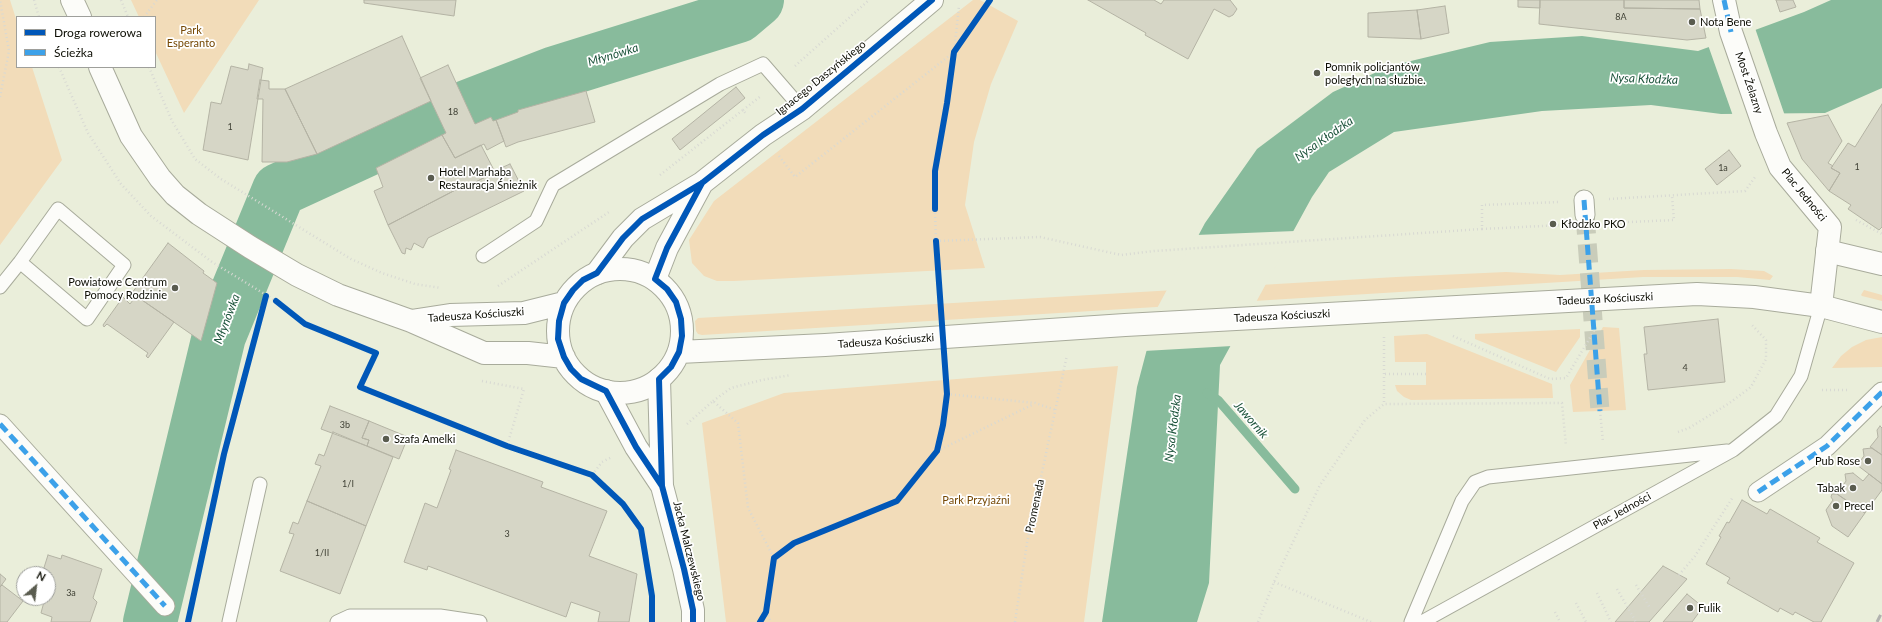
<!DOCTYPE html>
<meta charset="utf-8">
<style>
body{margin:0}
#map{position:relative;width:1882px;height:622px;overflow:hidden;background:#eaeeda;font-family:Lato,sans-serif}
canvas{display:block}
.legend{position:absolute;left:16px;top:16px;width:140px;height:52px;box-sizing:border-box;background:#fff;border:1px solid #9e9f9b;margin:0;padding:5px 7px;list-style:none;font-size:12px;color:#0d0e04}
.legend li{display:flex;align-items:center;gap:8px;height:20px}
.legend b{width:20px;border:1px solid #9e9f9b}
.north{position:absolute;left:16px;top:566px;width:40px;height:40px;box-sizing:border-box;background:#fff;border:1px solid #9e9f9b;border-radius:50%;rotate:28deg;font-size:11px;font-weight:700;line-height:16px;text-align:center;color:#0d0e04}
.north::after{content:'';display:block;margin:auto;width:14px;height:18px;background:#5a5c4f;clip-path:polygon(50% 0,100% 100%,50% 72%,0 100%)}
</style>
<div id="map">
<canvas width="1882" height="622"></canvas>
<ul class="legend">
<li><b style="height:5px;background:#0057b8"></b>Droga rowerowa</li>
<li><b style="height:5px;background:#3ca1e9"></b>Ścieżka</li>
</ul>
<div class="north">N</div>
</div>
<script>
const c = document.querySelector('canvas').getContext('2d');
c.lineJoin = 'round';
function fill(path, color) {
  c.fillStyle = color;
  c.fill(path, 'evenodd');
}
function shape(rows) {
  const path = new Path2D();
  for (const r of rows) {
    if (r.length === 3) {
      path.moveTo(r[0] + r[2], r[1]);
      path.arc(r[0], r[1], r[2], 0, 2 * Math.PI);
      continue;
    }
    path.moveTo(r[0], r[1]);
    for (let i = 2; i < r.length; i += 2) path.lineTo(r[i], r[i + 1]);
  }
  return path;
}
function stroke(path, color, width, dash) {
  c.strokeStyle = color;
  c.lineWidth = width;
  c.lineCap = dash ? 'butt' : 'round';
  c.setLineDash(dash || []);
  c.stroke(path);
}
function drawText(font, color, halo, rows, align = 'center') {
  c.font = font + ' Lato,sans-serif';
  c.lineWidth = 3.5;
  c.setLineDash([]);
  c.textBaseline = 'middle';
  c.strokeStyle = halo;
  c.fillStyle = color;
  for (const [text, x, y, turn = 0] of rows) {
    c.save();
    c.translate(x, y);
    c.rotate((+turn || 0) * Math.PI / 180);
    c.textAlign = isNaN(turn) ? turn : align;
    if (halo) c.strokeText(text, 0, 0);
    c.fillText(text, 0, 0);
    c.restore();
  }
}
fill(shape([
 [0,0,10,0,17,22,17,67,32,67,62,160,0,245],
 [131,0,259,0,184,113,155,51,155,17,139,17],
 [973,0,980,0,1018,21,991,84,974,142,965,205,985,268,734,281,717,281,704,276,692,263,689,240,714,201],
 [1731,269,1764,271,1773,276,1770,280,1737,277,1643,277,702,335,698,334,696,331,695,321,698,318,1396,277,1506,272,1560,275,1644,270],
 [1864,290,1882,295,1882,301,1862,296,1861,295],
 [1603,327,1619,328,1626,410,1573,412,1570,385],
 [1580,329,1580,337,1556,372,1475,339,1475,334],
 [1427,334,1552,384,1553,398,1411,400,1404,397,1397,391,1395,385,1426,385,1426,362,1395,362,1394,336],
 [1882,337,1882,367,1832,368,1841,356,1852,347,1866,340],
 [1118,366,1084,622,726,622,702,423,784,393]
]), '#f2dcb9');
fill(shape([
 [1831,0,1882,0,1882,88,1825,113,1721,114,1651,105,1542,111,1394,132,1329,172,1312,197,1220,365,1209,583,1197,622,1102,622,1137,387,1156,315,1205,223,1257,149,1333,92,1390,66,1490,42,1582,36,1698,51,1804,12]
]), '#88bb9c');
fill(shape([
 [1755,28,1785,116,1733,116,1708,45],
 [1295,231,1232,346,1144,351,1154,314,1196,235]
]), '#eaeeda');
stroke(shape([
 [1207,393,1218,400,1295,489]
]), '#88bb9c', 9);
stroke(shape([
 [467,107,555,73,738,16,757,0],
 [150,622,219,336,279,190,405,132,439,119]
]), '#88bb9c', 54);
const building = shape([
 [364,0,456,0,454,16,364,3,364,0],
 [1088,0,1154,0,1161,4,1164,0,1230,0,1237,9,1233,15,1229,17,1214,9,1188,59,1145,35,1146,33,1088,0],
 [1518,0,1540,0,1540,8,1518,7,1518,0],
 [1540,0,1624,0,1624,8,1700,9,1706,38,1687,40,1539,24,1540,0],
 [1624,0,1699,0,1700,9,1624,8,1624,0],
 [1776,0,1793,0,1796,7,1780,12,1776,0],
 [1445,6,1449,33,1421,39,1417,10,1445,6],
 [1417,10,1421,39,1368,37,1368,13,1417,10],
 [402,36,431,101,317,154,285,89,402,36],
 [249,64,263,68,248,160,203,150,211,102,221,104,231,66,248,70,249,64],
 [448,65,475,124,491,117,493,121,496,120,504,141,487,150,484,144,455,158,442,135,446,133,420,78,448,65],
 [260,80,269,81,269,89,285,89,317,154,287,162,262,162,263,99,257,99,260,80],
 [736,87,745,98,680,150,672,139,736,87],
 [586,91,595,122,518,142,506,147,496,120,518,112,518,110,586,91],
 [1882,104,1882,227,1879,230,1848,209,1851,205,1829,191,1840,173,1831,168,1848,143,1855,147,1882,104],
 [1828,115,1842,141,1828,163,1833,166,1831,168,1840,173,1829,191,1802,159,1787,123,1828,115],
 [442,135,455,158,481,145,495,172,466,187,465,185,388,225,374,191,383,187,376,168,442,135],
 [1729,150,1741,166,1717,185,1705,169,1729,150],
 [510,164,524,191,428,238,423,248,414,243,411,250,406,248,405,254,402,253,388,225,465,185,466,187,495,172,494,171,510,164],
 [168,243,204,271,203,273,217,283,201,341,132,293,168,243],
 [136,296,174,322,148,358,146,356,148,353,107,324,104,327,103,325,123,297,130,304,136,296],
 [1718,319,1725,382,1648,390,1644,354,1647,354,1644,327,1718,319],
 [330,406,369,421,362,438,369,440,367,446,321,429,330,406],
 [369,421,408,437,399,459,367,446,369,440,362,438,369,421],
 [1880,426,1882,428,1882,455,1870,447,1878,437,1877,430,1880,426],
 [333,432,393,457,366,526,307,501,321,466,315,464,319,454,324,456,333,432],
 [1872,448,1882,455,1882,484,1857,465,1864,456,1863,449,1872,448],
 [456,450,543,482,541,487,607,511,589,556,637,574,629,622,598,622,600,612,571,602,566,617,428,566,427,570,404,562,425,503,437,508,451,470,449,469,456,450],
 [1853,473,1863,481,1869,474,1882,484,1882,490,1865,513,1837,494,1846,481,1845,474,1853,473],
 [1832,494,1837,494,1865,513,1848,537,1832,526,1826,510,1833,500,1831,497,1832,494],
 [1742,500,1767,514,1770,509,1796,524,1820,538,1817,542,1854,563,1821,622,1814,622,1795,612,1793,615,1780,608,1778,612,1727,583,1730,578,1706,564,1721,537,1719,536,1727,522,1729,523,1742,500],
 [307,501,366,526,340,594,280,571,294,534,289,533,293,522,298,524,307,501],
 [48,555,61,559,62,555,102,569,93,598,97,602,90,622,51,622,52,617,41,613,45,598,48,598,48,574,42,574,48,555],
 [1663,566,1687,579,1649,622,1615,622,1663,566],
 [0,574,6,579,0,587,0,574],
 [2,585,23,601,7,622,0,622,0,587,2,585],
 [1687,594,1703,607,1692,622,1663,622,1687,594]
]);
fill(building, '#d6d6c6');
stroke(building, '#b4b3a4', 1);
stroke(shape([
 [1585,215,1600,411]
]), '#c9ccba', 19, [19, 10]);
const service = shape([
 [483,256,536,221,553,185,720,84,763,64,802,109],
 [0,287,20,262,58,209,124,265,87,319,20,262],
 [229,622,260,484],
 [337,622,350,616,440,616,480,622],
 [1411,622,1462,501,1475,482,1488,477,1727,451],
 [1422,622,1733,450,1776,416,1801,376,1821,306]
]);
const pedestrian = shape([
 [1584,200,1585,215],
 [0,424,165,606],
 [1758,492,1827,446,1882,392]
]);
const minor = shape([
 [1724,0,1731,32,1766,133,1780,167,1830,227,1821,306],
 [597,273,623,238,642,219,702,183,763,135,802,109,932,0],
 [655,279,667,248,702,183],
 [659,379,662,486,684,569,693,610,693,622],
 [606,391,636,447,662,486]
]);
const tertiary = shape([
 [72,0,80,17],
 [100,67,131,136,160,178,175,195,199,214,250,247,297,275,338,295,411,321,484,353,528,353,564,357],
 [1827,251,1882,264],
 [620,331,62],
 [411,321,450,315,524,313,564,303],
 [679,352,825,345,1125,325,1697,294,1754,297,1821,306,1882,322]
]);
stroke(service, '#a8ab9b', 15);
stroke(pedestrian, '#a8ab9b', 21);
stroke(minor, '#a8ab9b', 24);
stroke(tertiary, '#a8ab9b', 24);
stroke(shape([
 [34,0,39,17],
 [121,0,128,17],
 [144,17,157,0],
 [795,66,869,0],
 [59,67,88,133,121,184,151,216,212,262,276,301,305,324,376,353,360,387,507,446,592,475,602,462,612,457],
 [149,67,172,121,195,159,221,179,351,259,382,273,415,284,441,288],
 [0,97,9,51,0,0],
 [743,110,761,96],
 [779,156,795,177,954,52,959,6],
 [660,175,743,110,746,114],
 [1609,199,1745,191,1755,177],
 [935,209,936,241,1040,237,1121,255,1154,251,1482,229,1482,205,1560,202],
 [1856,220,1882,234],
 [1608,223,1674,220,1672,196],
 [1482,229,1562,225],
 [498,286,609,212],
 [1453,336,1550,379,1566,378,1597,326],
 [1384,337,1384,404],
 [1385,374,1426,374],
 [482,381,524,389,507,446],
 [1822,390,1848,390],
 [947,394,1035,403,1056,410],
 [713,401,731,388,762,380,791,375],
 [1600,411,1603,442],
 [687,424,713,401,738,423,748,508,774,558],
 [1678,432,1689,428,1728,404,1751,387,1766,359,1766,340,1752,325],
 [937,451,1034,404],
 [1679,575,1695,556,1733,497],
 [1274,582,1371,622],
 [1636,585,1650,608],
 [1617,589,1636,622],
 [1597,593,1611,622],
 [1576,603,1586,622],
 [766,612,771,622],
 [1555,612,1560,622],
 [1015,622,1027,543,1067,355],
 [1258,622,1274,582,1320,485,1365,420,1384,404,1562,403,1566,446]
]), '#d8d9d3', 2.5, [1, 3]);
stroke(service, '#fcfcf9', 13);
stroke(pedestrian, '#fcfcf9', 19);
stroke(minor, '#fcfcf9', 22);
stroke(tertiary, '#fcfcf9', 22);
stroke(shape([
 [1877,622,1882,612]
]), '#b2b2af', 3, [8, 4]);
stroke(shape([
 [1724,0,1731,32],
 [1584,200,1600,411],
 [0,424,165,606],
 [1758,492,1827,446,1882,392]
]), '#3ca1e9', 5, [10, 5]);
stroke(shape([
 [935,209,935,171,947,103,954,52,990,0],
 [276,301,305,324,376,353,360,387,507,446,592,475,623,504,641,529,652,596,652,622],
 [662,486,636,447,606,391,581,379,571,369,564,357,558,339,559,321,564,303,573,290,583,280,597,273,623,238,642,219,702,183,763,135,802,109,932,0],
 [188,622,224,454,266,296],
 [693,622,693,610,684,569,662,486,659,379,671,367,679,352,682,336,681,319,676,302,667,289,655,279,667,248,702,183],
 [760,622,766,612,774,558,794,543,897,501,937,451,943,425,947,394,936,241]
]), '#0057b8', 6);
for (const [x, y, r, color] of [
 [1692,22,4,"#5a5c4f"],
 [1317,73,4,"#5a5c4f"],
 [431,178,4,"#5a5c4f"],
 [1553,224,4,"#5a5c4f"],
 [175,288,4,"#5a5c4f"],
 [386,439,4,"#5a5c4f"],
 [1868,461,4,"#5a5c4f"],
 [1853,488,4,"#5a5c4f"],
 [1836,506,4,"#5a5c4f"],
 [1690,608,4,"#5a5c4f"]
]) {
  const dot = new Path2D();
  dot.arc(x, y, r, 0, 2 * Math.PI);
  c.fillStyle = color;
  c.fill(dot);
  stroke(dot, '#fff', 1.5);
}
drawText('9px', '#3f4034', null, [
 ["8A",1621,17],
 ["18",453,112],
 ["1",230,127],
 ["1",1857,167],
 ["1a",1723,168],
 ["4",1685,368],
 ["3b",345,425],
 ["1/I",348,484],
 ["3",507,534],
 ["1/II",322,553],
 ["3a",71,593]
]);
drawText('11px', '#0d0e04', '#fff', [
 ["Nota Bene",1700,22],
 ["Pomnik policjantów",1325,67],
 ["poległych na służbie.",1325,80],
 ["Hotel Marhaba",439,172],
 ["Restauracja Śnieżnik",439,185],
 ["Kłodzko PKO",1561,224],
 ["Powiatowe Centrum",167,282,"right"],
 ["Pomocy Rodzinie",167,295,"right"],
 ["Szafa Amelki",394,439],
 ["Pub Rose",1860,461,"right"],
 ["Tabak",1845,488,"right"],
 ["Precel",1844,506],
 ["Fulik",1698,608]
], 'left');
drawText('11px', '#754804', '#fff', [
 ["Park",191,30],
 ["Esperanto",191,43],
 ["Park Przyjaźni",976,500]
]);
drawText('11px', '#0d0e04', '#fff', [
 ["Ignacego Daszyńskiego",821,78,-39],
 ["Most Żelazny",1749,83,71],
 ["Plac Jedności",1804,195,51],
 ["Tadeusza Kościuszki",1605,299,-3],
 ["Tadeusza Kościuszki",476,315,-4],
 ["Tadeusza Kościuszki",1282,316,-3],
 ["Tadeusza Kościuszki",886,341,-4],
 ["Promenada",1035,506,-78],
 ["Plac Jedności",1622,511,-29],
 ["Jacka Malczewskiego",689,551,76]
]);
drawText('italic 12px', '#1c533b', '#fff', [
 ["Młynówka",613,55,-17],
 ["Nysa Kłodzka",1644,79,2],
 ["Nysa Kłodzka",1324,139,-35],
 ["Młynówka",227,319,-69],
 ["Jawornik",1251,420,49],
 ["Nysa Kłodzka",1173,428,-83]
]);
</script>
